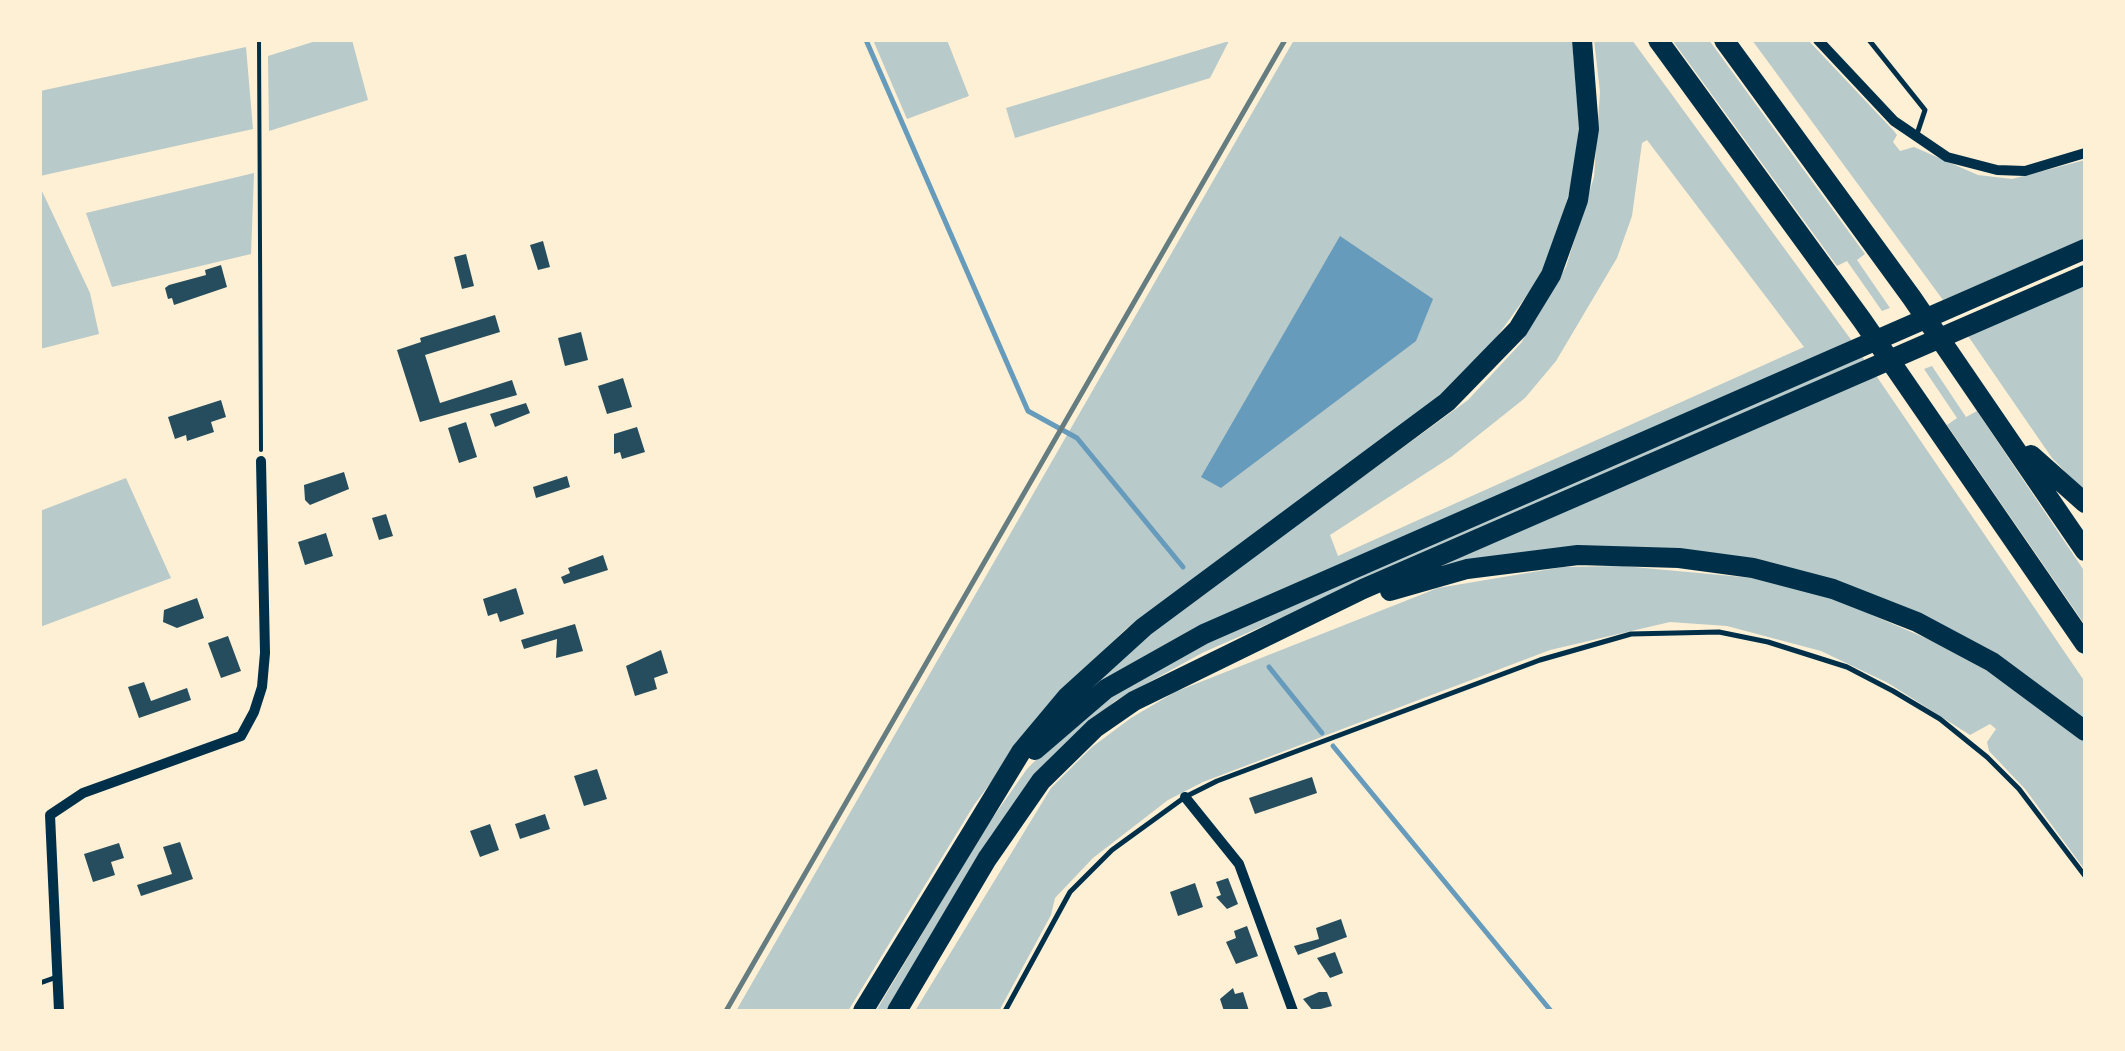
<!DOCTYPE html>
<style>
body{margin:0}
#map{position:relative;width:2125px;height:1051px;overflow:hidden;background:#fdf0d5;font-family:"Crimson Pro",serif}
canvas{display:block}
.frame{position:absolute;inset:0;border:42px solid #fdf0d5;pointer-events:none}
</style>
<div id="map">
<canvas width="2125" height="1051"></canvas>
<div class="frame"></div>
</div>
<script>
const c = document.querySelector('canvas').getContext('2d');
c.lineJoin = 'round';
function fill(path, color) {
  c.fillStyle = color;
  c.fill(path, 'evenodd');
}
function shape(rows) {
  const path = new Path2D();
  for (const r of rows) {
    path.moveTo(r[0], r[1]);
    for (let i = 2; i < r.length; i += 2) path.lineTo(r[i], r[i + 1]);
  }
  return path;
}
function stroke(path, color, width, dash) {
  c.strokeStyle = color;
  c.lineWidth = width;
  c.lineCap = dash ? 'butt' : 'round';
  c.setLineDash(dash || []);
  c.stroke(path);
}
fill(shape([
 [319,40,352,40,368,100,269,131,268,56],
 [873,40,947,40,969,96,907,119],
 [1294,40,1572,40,1579,127,1572,182,1556,240,1538,280,1485,353,1448,390,1126,629,1057,694,974,805,848,1011,736,1011],
 [1594,40,1632,40,1852,341,1188,632,1092,693,1089,683,1167,619,1468,400,1521,343,1566,267,1594,177,1600,92],
 [1647,140,1804,347,1338,556,1330,535,1451,457,1525,398,1556,361,1617,258,1632,216,1642,143],
 [1672,40,1709,40,1865,254,1857,260,1890,308,1882,311,1847,261,1837,266],
 [1752,40,1808,40,1893,130,1897,135,1893,142,1900,151,1914,147,1978,175,2012,179,2085,160,2085,239,1943,300],
 [1229,41,1210,78,1015,138,1006,108],
 [246,47,253,129,40,176,40,91],
 [254,173,251,254,112,287,86,213],
 [41,189,90,293,99,334,40,349],
 [2085,283,2085,492,2052,458,1968,336],
 [1861,354,1865,361,1202,653,1115,701,1034,777,990,837,887,1011,876,1011,984,830,1027,769,1077,718,1190,648],
 [1932,366,1966,417,1977,411,2085,572,2085,625,1947,425,1957,418,1924,369],
 [1875,374,2085,682,2085,721,1992,653,1742,558,1444,567,1443,563],
 [126,478,171,578,40,627,40,511],
 [1623,566,1764,579,1823,594,1951,649,2008,683,2085,743,2085,870,2025,789,1989,751,1987,742,1996,729,1990,724,1970,735,1888,683,1821,651,1727,626,1670,622,1550,650,1203,782,1168,800,1093,858,1055,898,1051,915,999,1011,915,1011,1051,788,1092,747,1131,718,1175,692,1438,588,1563,567]
]), '#b9caca');
fill(shape([
 [1340,236,1433,299,1416,341,1221,488,1201,477]
]), '#669bbc');
stroke(shape([
 [866,40,1028,411,1077,438,1183,567],
 [1269,667,1322,733],
 [1333,746,1551,1011]
]), '#669bbc', 5);
fill(shape([
 [543,241,550,267,538,270,530,245],
 [466,254,474,286,462,289,454,257],
 [221,265,227,287,174,305,172,298,168,299,165,288,169,285,206,275,205,270],
 [495,315,500,332,425,355,440,403,512,380,517,395,420,422,397,350,421,342,420,338],
 [581,332,588,360,565,366,558,338],
 [623,378,632,407,607,414,598,386],
 [221,400,226,417,211,422,214,432,187,441,186,435,175,439,168,417],
 [526,403,530,413,495,427,490,414],
 [466,422,477,457,459,463,448,428],
 [637,427,645,452,622,459,620,452,614,454,614,434],
 [344,472,349,489,310,505,305,500,304,485],
 [567,476,570,487,536,498,533,487],
 [386,514,393,536,379,540,372,518],
 [326,533,333,556,305,565,298,542],
 [603,555,608,570,564,584,561,577,570,573,568,568],
 [516,588,524,614,500,622,497,613,488,616,483,599],
 [197,598,204,618,177,628,163,622,164,610],
 [575,624,583,651,556,658,557,639,524,649,521,640],
 [228,636,241,671,221,678,208,643],
 [661,650,668,673,654,678,657,689,635,696,626,666],
 [144,682,151,701,187,688,191,700,139,718,128,687],
 [597,769,607,799,584,806,574,776],
 [1312,777,1317,793,1255,814,1249,798],
 [545,814,550,829,520,839,515,824],
 [490,824,499,850,480,857,470,831],
 [180,842,193,879,141,896,137,885,172,874,163,847],
 [119,843,124,858,111,862,115,875,93,882,84,854],
 [1228,878,1238,904,1227,909,1216,897,1221,895,1216,882],
 [1195,883,1203,907,1178,916,1170,892],
 [1341,919,1347,937,1298,955,1294,946,1319,939,1316,928],
 [1247,926,1258,956,1236,964,1226,942,1236,938,1234,931],
 [1335,952,1343,973,1330,978,1317,958],
 [1233,988,1235,994,1243,992,1249,1011,1224,1011,1220,999],
 [1319,992,1327,992,1332,1006,1313,1011,1303,999]
]), '#264d5e');
stroke(shape([
 [259,40,261,450]
]), '#003049', 4);
stroke(shape([
 [1869,40,1925,110,1917,134],
 [40,983,54,978],
 [1005,1011,1070,892,1112,850,1185,797,1217,781,1540,660,1631,634,1719,632,1768,642,1847,667,1893,691,1940,719,1987,757,2019,789,2085,876]
]), '#003049', 5);
stroke(shape([
 [1818,40,1894,121,1947,157,1997,170,2025,171,2085,153],
 [1185,797,1239,864,1293,1011],
 [59,1011,50,815,83,793,241,736,254,712,262,687,265,653,261,461]
]), '#003049', 10);
stroke(shape([
 [1658,40,1862,320,2085,644],
 [1724,40,1912,298,2085,551],
 [2031,455,2085,503],
 [1390,591,1467,569,1578,555,1679,558,1753,568,1833,589,1917,622,1992,662,2085,731],
 [1035,750,1106,689,1204,634,2085,249],
 [863,1011,1021,752,1067,697,1144,627,1447,402,1518,329,1551,275,1578,200,1589,129,1582,40],
 [897,1011,987,859,1041,781,1095,728,1134,701,1363,589,2085,275]
]), '#003049', 20);
stroke(shape([
 [726,1011,1285,40]
]), '#657d81', 5);
</script>
